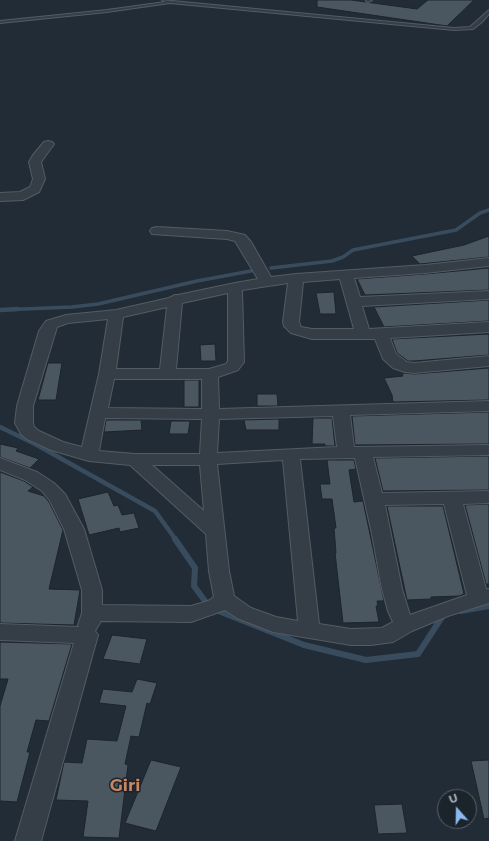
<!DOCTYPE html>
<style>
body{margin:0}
#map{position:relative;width:489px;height:841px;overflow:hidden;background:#222c36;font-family:Montserrat,sans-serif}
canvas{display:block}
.north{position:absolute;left:437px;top:789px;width:40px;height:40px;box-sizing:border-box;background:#1b232b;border:1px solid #575f68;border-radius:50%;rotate:340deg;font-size:11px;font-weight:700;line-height:16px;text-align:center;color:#b0b9c3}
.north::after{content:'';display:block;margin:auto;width:14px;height:18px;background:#8abaee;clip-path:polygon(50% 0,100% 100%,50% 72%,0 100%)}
</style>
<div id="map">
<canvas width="489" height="841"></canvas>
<div class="north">U</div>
</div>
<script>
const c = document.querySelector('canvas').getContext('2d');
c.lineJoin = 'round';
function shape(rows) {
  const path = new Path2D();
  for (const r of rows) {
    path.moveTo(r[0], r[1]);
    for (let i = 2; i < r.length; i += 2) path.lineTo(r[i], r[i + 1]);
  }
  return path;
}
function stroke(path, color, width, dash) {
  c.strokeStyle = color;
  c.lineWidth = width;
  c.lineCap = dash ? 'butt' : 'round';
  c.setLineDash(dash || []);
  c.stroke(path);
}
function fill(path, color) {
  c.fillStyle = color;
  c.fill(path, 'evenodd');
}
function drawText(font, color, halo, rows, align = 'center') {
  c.font = font + ' Montserrat,sans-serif';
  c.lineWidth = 3;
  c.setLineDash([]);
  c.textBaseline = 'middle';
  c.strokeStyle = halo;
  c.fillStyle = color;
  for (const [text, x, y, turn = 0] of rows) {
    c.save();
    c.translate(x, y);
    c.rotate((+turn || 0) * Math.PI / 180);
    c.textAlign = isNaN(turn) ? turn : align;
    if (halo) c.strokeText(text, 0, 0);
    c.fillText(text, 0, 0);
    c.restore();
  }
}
stroke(shape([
 [271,268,332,261,343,257,353,250,456,230,480,213,489,210],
 [0,310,72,307,98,304,197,281,251,271]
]), '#394c5e', 3.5);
stroke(shape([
 [0,310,18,309],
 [0,427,35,444,155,511,176,540]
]), '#394c5e', 4.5);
stroke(shape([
 [175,539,195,568,194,586,208,605],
 [216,610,304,645,366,660,418,654,444,614],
 [461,611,489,606]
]), '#394c5e', 6);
const building = shape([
 [317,0,351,0,417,9,428,0,474,0,447,26,317,7,317,0],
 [489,236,489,257,420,264,412,256,464,245,489,236],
 [489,268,489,290,365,295,357,279,425,274,489,268],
 [334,292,336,314,320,314,316,293,334,292],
 [489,300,489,321,384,327,374,307,489,300],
 [489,334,489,355,414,361,408,361,397,353,392,339,489,334],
 [215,344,216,361,201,361,200,345,215,344],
 [48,363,62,363,56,400,38,400,48,363],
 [489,368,489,400,393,402,392,395,384,378,403,376,402,374,404,373,414,374,489,368],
 [184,380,199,380,199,407,184,407,184,380],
 [257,394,277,394,278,406,257,406,257,394],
 [489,412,489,444,355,445,352,416,489,412],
 [313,418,332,418,335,446,325,446,325,444,312,444,313,418],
 [279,419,279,430,246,430,244,420,279,419],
 [106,420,141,420,142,430,104,432,106,420],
 [171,421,190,421,188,434,169,434,171,421],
 [0,444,18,448,16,451,39,459,30,468,0,457,0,444],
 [489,456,489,490,383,491,375,458,489,456],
 [327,460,354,460,356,469,349,470,354,502,363,501,384,601,377,601,378,606,376,606,379,622,343,623,335,553,336,553,334,528,336,528,332,499,322,499,320,484,330,484,327,460],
 [0,472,24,481,33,487,28,491,44,496,49,502,63,530,49,589,80,590,74,625,0,623,0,472],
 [108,492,114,506,118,505,122,515,134,513,139,528,120,532,119,528,89,535,78,499,108,492],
 [489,504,489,584,486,584,465,505,489,504],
 [387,506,443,506,464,594,459,596,431,597,431,599,407,600,387,506],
 [112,635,147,639,140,664,103,659,112,635],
 [0,642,72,644,49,721,36,720,27,752,30,752,17,802,0,801,0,706,8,679,0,679,0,642],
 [137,679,157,683,150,704,147,703,139,737,131,736,125,764,128,765,119,838,83,837,88,801,56,800,64,762,82,763,87,739,117,741,126,706,99,703,103,689,132,692,137,679],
 [151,760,181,767,156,831,125,823,151,760],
 [489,760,489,818,484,819,471,761,489,760],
 [402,804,407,833,378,834,374,805,402,804]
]);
fill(building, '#4a5761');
stroke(building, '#1d252d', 1);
const lane = shape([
 [162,0,454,28,470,27,489,10,489,14,482,22,473,29,454,30,170,3,107,12,0,23,0,21,107,10,165,2,162,0],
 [367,0,372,0,368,2,366,1,367,0]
]);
const street = shape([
 [48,141,52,142,54,144,41,162,45,179,39,192,23,200,0,201,0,193,20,192,30,187,33,179,29,162,33,155,44,142,48,141],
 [157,227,227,231,245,235,251,242,271,277,296,274,425,265,489,258,489,266,425,273,354,278,360,297,489,291,489,299,362,306,369,329,489,322,489,332,390,338,396,354,407,362,414,363,489,356,489,366,414,373,405,372,393,368,383,359,375,339,312,339,291,333,284,326,283,322,288,283,242,290,244,362,238,370,218,377,219,409,489,401,489,411,350,415,354,447,489,445,489,455,373,457,382,493,489,491,489,503,463,504,486,589,489,589,489,603,448,616,412,631,393,642,371,645,351,645,273,632,237,618,225,610,191,622,101,621,95,631,98,635,41,841,15,841,74,643,0,640,0,624,79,627,78,625,82,613,82,590,64,529,50,501,42,491,25,480,0,470,0,458,37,472,54,483,65,494,84,529,102,590,102,605,191,606,208,601,214,597,209,571,206,534,130,465,89,461,51,450,27,439,21,434,15,423,17,406,39,331,46,321,66,315,116,310,169,298,175,295,178,295,235,283,258,279,235,241,227,239,152,234,150,231,152,228,157,227],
 [340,279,354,329,312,329,301,327,299,322,303,282,340,279],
 [228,293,228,361,226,364,209,369,176,369,182,303,228,293],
 [167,307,160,369,116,369,123,317,167,307],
 [108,319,99,374,82,447,63,442,39,431,34,427,33,423,33,406,57,327,68,323,108,319],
 [114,379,202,379,202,409,108,408,114,379],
 [333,416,337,447,217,453,219,419,333,416],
 [105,418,202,419,200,454,135,454,99,451,105,418],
 [355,458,372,534,382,589,388,611,393,622,382,628,351,629,319,624,300,459,355,458],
 [283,460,298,621,276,617,251,608,234,596,229,571,217,464,283,460],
 [152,465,200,465,204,511,152,465],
 [444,504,467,595,410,615,402,589,385,505,444,504]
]);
stroke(lane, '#535c64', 2);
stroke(street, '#535c64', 2);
fill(lane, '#353e46');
fill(street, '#353e46');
drawText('bold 17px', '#c98665', '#1b232b', [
 ["Giri",125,786]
]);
</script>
